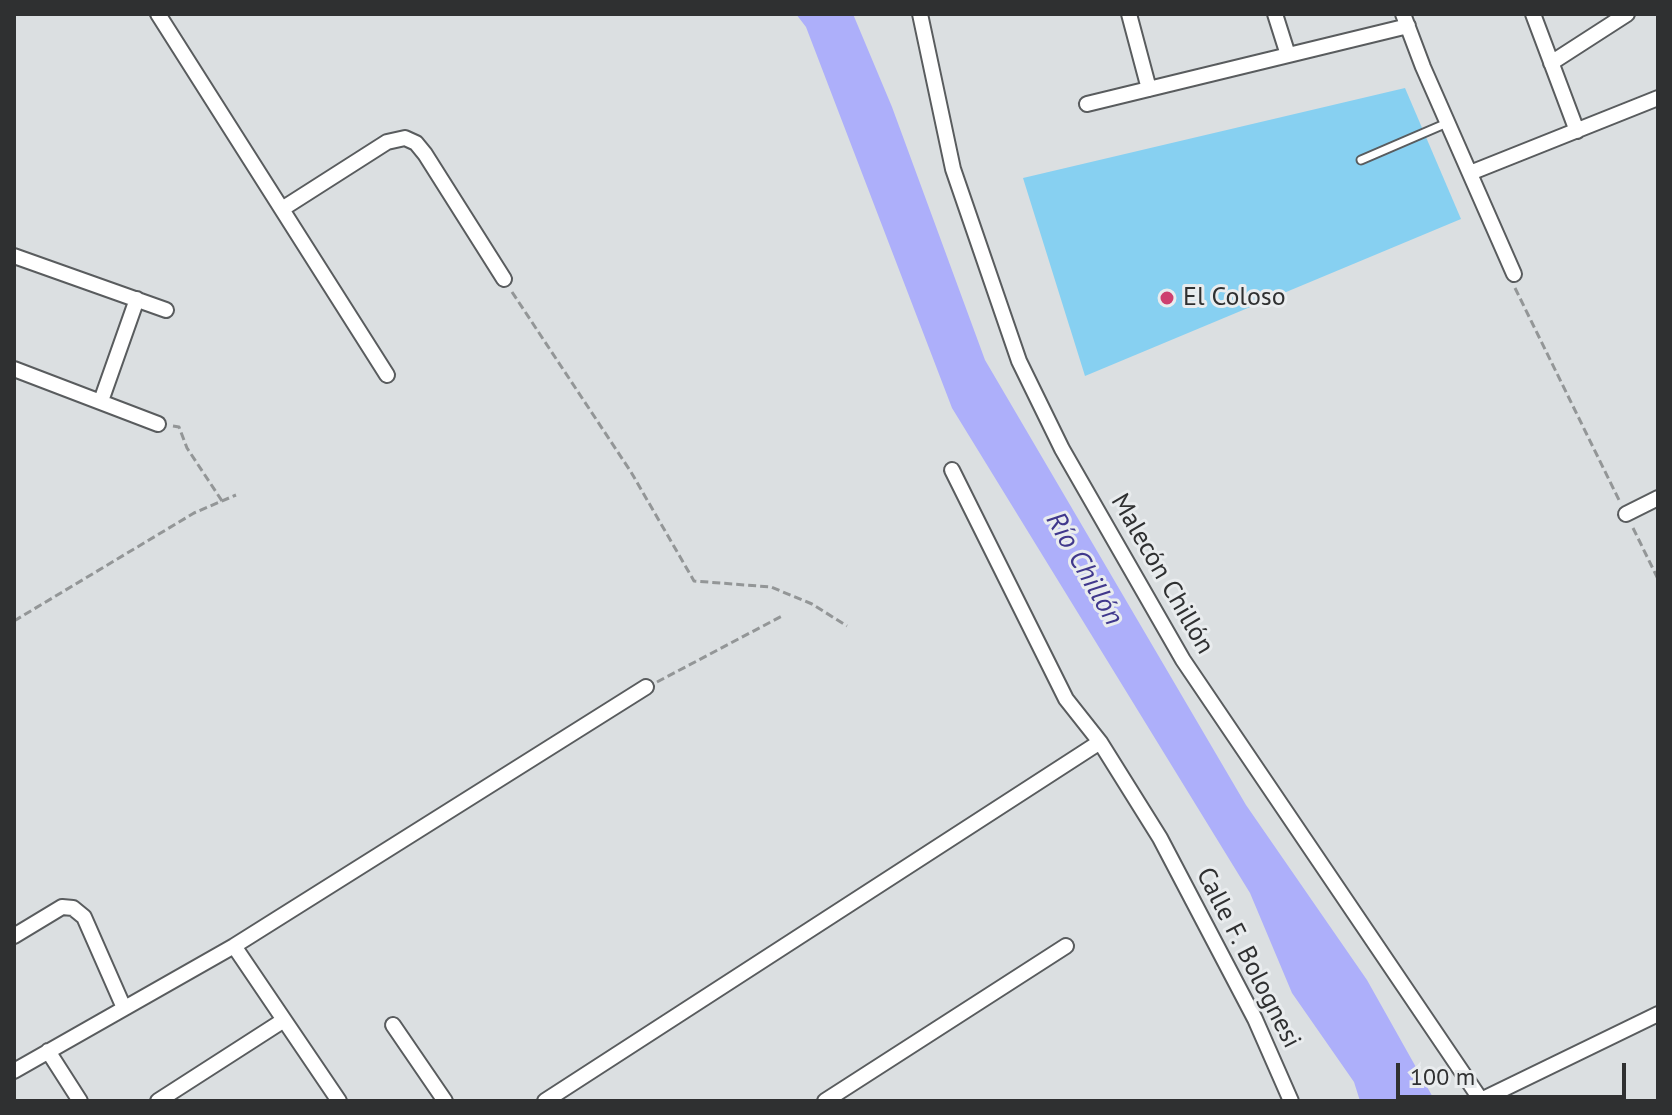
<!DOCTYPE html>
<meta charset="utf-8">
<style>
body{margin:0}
#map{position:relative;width:1672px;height:1115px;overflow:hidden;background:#dbdfe1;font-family:"PT Sans",sans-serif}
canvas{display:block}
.frame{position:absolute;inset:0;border:16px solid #2f3031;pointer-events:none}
.scale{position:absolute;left:1396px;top:1063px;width:230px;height:36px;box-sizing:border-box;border:4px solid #2f3031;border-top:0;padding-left:10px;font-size:24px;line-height:28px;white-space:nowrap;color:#2f3031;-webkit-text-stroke:6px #e9ecee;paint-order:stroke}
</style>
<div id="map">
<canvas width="1672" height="1115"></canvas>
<div class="frame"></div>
<div class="scale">100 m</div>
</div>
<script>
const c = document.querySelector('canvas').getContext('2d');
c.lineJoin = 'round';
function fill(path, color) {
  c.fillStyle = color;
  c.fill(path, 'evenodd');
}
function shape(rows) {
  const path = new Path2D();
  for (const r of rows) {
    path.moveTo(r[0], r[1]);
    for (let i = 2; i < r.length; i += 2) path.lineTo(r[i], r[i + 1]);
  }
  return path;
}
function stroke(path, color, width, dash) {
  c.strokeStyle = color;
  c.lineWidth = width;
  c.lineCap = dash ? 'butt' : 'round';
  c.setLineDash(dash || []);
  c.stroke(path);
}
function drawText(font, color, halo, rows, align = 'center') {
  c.font = font + ' "PT Sans",sans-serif';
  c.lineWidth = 6;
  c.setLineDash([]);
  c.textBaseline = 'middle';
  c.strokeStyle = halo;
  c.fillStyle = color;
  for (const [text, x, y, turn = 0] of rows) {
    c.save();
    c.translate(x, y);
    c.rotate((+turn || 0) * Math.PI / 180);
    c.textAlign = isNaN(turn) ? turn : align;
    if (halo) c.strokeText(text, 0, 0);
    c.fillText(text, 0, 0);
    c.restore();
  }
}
fill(shape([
 [1405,88,1461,219,1085,376,1023,178]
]), '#87d0f1');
fill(shape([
 [796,14,853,14,892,107,985,360,1246,805,1367,980,1435,1101,1360,1101,1354,1082,1292,993,1250,893,952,408,806,27]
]), '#adaffa');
const lane = shape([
 [1361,160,1447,123]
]);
const street = shape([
 [158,14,387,375],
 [920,14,953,169,1019,361,1062,449,1183,660,1481,1100,1658,1014],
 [1129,14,1149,89],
 [1275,14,1288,55],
 [1403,14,1423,67,1514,274],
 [1533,14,1577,131],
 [1551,63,1627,14],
 [1087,104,1408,26],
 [1470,173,1658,98],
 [282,209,387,142,405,138,416,143,425,154,504,279],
 [14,256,166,310],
 [14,369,158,424],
 [101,401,137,299],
 [952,470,1066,699,1100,742,1160,838,1255,1019,1291,1101],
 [1626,514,1658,498],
 [14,936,62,907,73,908,84,917,124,1008],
 [234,946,339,1101],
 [393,1025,445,1101],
 [48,1051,80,1101],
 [14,1071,234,946,646,687],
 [158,1101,284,1020],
 [545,1101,1100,742],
 [825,1101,1066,946]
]);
stroke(lane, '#595c5e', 11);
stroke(street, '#595c5e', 18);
stroke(shape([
 [1515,288,1619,500],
 [512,292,631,472,694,581,771,587,812,604,847,626],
 [173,426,179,427,187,448,222,501],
 [1633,528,1658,579],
 [14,621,194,513,236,495],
 [657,682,782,616]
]), '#939697', 3, [8, 4]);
stroke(lane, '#fff', 7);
stroke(street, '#fff', 14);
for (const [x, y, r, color] of [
 [1167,298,8,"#cd4070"]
]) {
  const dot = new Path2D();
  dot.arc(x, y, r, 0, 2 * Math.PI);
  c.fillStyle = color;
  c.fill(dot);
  stroke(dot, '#e9ecee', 3);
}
drawText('26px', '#2f3031', '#e9ecee', [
 ["El Coloso",1183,298]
], 'left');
drawText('26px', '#2f3031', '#e9ecee', [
 ["Malecón Chillón",1162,574,60],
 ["Calle F. Bolognesi",1248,958,63]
]);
drawText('italic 28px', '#40388c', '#e9ecee', [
 ["Río Chillón",1084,569,60]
]);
</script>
